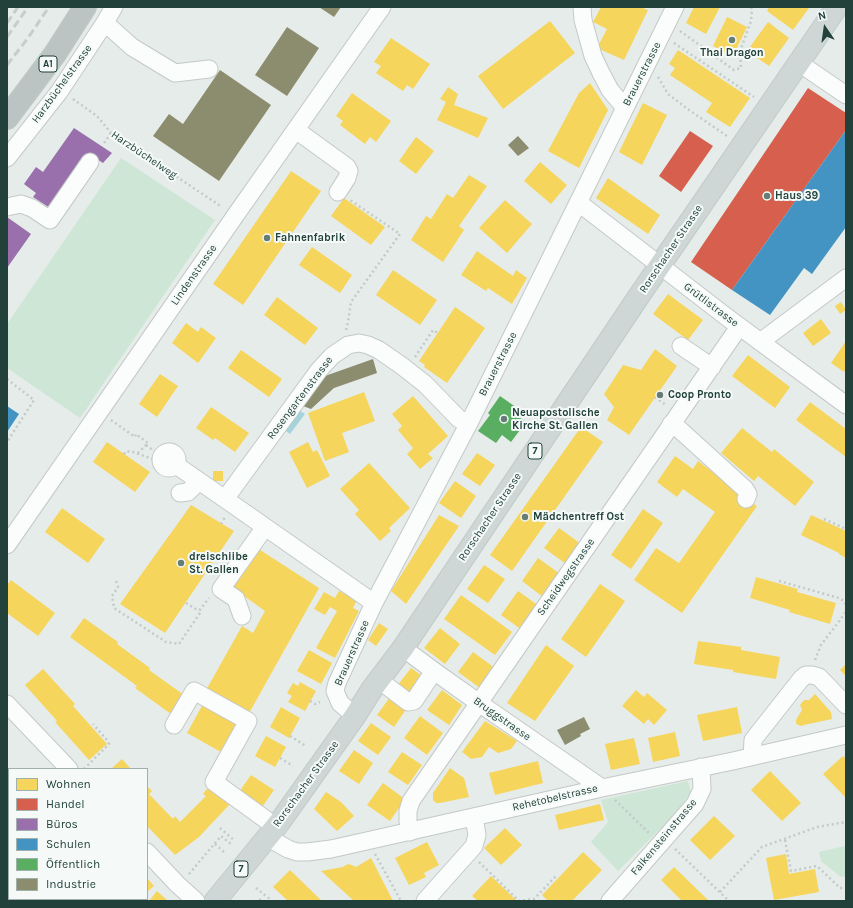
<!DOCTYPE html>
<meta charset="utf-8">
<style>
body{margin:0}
#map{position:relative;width:853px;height:908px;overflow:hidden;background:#e6ece9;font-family:Karla,sans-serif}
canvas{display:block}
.frame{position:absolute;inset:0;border:8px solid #21413a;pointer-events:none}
.legend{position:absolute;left:8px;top:768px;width:140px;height:132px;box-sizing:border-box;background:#f5faf8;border:1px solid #a0b0ac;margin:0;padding:5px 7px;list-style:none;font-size:12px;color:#21413a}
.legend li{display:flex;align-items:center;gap:8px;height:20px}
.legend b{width:20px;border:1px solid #a0b0ac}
.north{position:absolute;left:805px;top:8px;width:40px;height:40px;-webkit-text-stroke:3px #f5faf8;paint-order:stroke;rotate:347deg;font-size:11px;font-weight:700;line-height:16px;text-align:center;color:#21413a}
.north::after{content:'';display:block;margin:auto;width:14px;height:18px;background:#21413a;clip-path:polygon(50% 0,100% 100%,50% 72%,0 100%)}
</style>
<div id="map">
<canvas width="853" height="908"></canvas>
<div class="frame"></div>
<ul class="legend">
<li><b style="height:11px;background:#f6d55c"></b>Wohnen</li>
<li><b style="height:11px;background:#d6604d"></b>Handel</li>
<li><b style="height:11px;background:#9970ab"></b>Büros</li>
<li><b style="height:11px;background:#4393c3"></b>Schulen</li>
<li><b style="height:11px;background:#5aae61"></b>Öffentlich</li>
<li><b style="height:11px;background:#8c8c6e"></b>Industrie</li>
</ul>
<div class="north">N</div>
</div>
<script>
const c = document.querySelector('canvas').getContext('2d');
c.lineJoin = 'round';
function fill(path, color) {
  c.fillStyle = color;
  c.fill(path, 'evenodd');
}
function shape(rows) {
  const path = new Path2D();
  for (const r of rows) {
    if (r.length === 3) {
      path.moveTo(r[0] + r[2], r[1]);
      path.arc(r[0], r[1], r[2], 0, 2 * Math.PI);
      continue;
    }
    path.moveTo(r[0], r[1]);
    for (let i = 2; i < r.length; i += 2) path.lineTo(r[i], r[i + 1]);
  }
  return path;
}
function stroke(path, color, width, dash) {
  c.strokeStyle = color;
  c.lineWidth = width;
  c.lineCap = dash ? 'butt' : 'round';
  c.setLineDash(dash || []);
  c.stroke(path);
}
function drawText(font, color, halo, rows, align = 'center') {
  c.font = font + ' Karla,sans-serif';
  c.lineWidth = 4;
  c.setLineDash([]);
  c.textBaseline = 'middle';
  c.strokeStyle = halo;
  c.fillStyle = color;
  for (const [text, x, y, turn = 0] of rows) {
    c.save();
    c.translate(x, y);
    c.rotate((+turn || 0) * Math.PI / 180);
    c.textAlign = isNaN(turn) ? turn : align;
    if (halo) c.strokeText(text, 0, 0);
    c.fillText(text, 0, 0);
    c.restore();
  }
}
fill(shape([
 [121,158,215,220,80,418,7,368,7,324],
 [688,781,691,792,681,806,666,823,618,871,591,842,608,822,601,800],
 [845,846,846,853,846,876,841,877,821,861,819,852]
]), '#cee6d6');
fill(shape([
 [297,409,305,414,290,434,282,428]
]), '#a4d3dc');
fill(shape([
 [601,7,623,7,625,8,626,7,640,7,648,10,624,60,597,48,607,29,593,22],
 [694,7,720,7,706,34,686,23],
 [769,7,808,7,809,8,793,30,767,11],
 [727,17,747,27,733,56,713,46],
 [550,21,575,53,503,109,478,76],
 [768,22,789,38,769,66,747,51],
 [391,38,430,64,413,89,407,85,403,91,376,73,381,66,374,62],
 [678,50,750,98,730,127,706,112,712,103,670,75,675,68,669,64],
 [590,83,608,110,579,168,548,151,579,93],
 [448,87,458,94,454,105,488,118,478,138,437,120,446,102,440,99],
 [352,93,391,121,376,142,370,137,365,144,340,125,343,121,336,116],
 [643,103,667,115,642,165,619,152],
 [416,137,434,151,416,174,399,161],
 [540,162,567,185,551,204,524,181],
 [291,171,321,191,243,305,213,284],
 [469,175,487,186,459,226,464,230,443,262,411,240,426,216,431,219,447,194,453,198],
 [608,178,660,215,648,234,596,198],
 [344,198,385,227,371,245,331,216],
 [505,200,532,224,507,253,479,228],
 [312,247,352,275,340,293,299,265],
 [477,251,513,276,516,270,527,278,512,304,488,288,486,291,461,275],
 [393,270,437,300,420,325,376,295],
 [668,294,703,320,688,340,653,314],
 [277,297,318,328,305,345,264,315],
 [841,302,846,310,840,314,835,306],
 [455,307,485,328,447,383,424,367,425,365,419,361],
 [821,319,831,333,813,346,803,333],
 [186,323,198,332,201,327,216,338,198,363,172,343],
 [846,341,846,369,844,372,831,363],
 [655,349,677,366,629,435,607,420,614,407,604,394,623,365,641,370],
 [241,350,282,379,269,397,228,368],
 [748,355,790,387,775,408,732,376],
 [160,374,178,386,157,417,139,404],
 [364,392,375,421,342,433,349,452,325,461,308,413],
 [413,396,448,436,428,454,433,458,420,469,407,454,413,448,398,430,402,426,392,414],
 [810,402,846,429,846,457,796,420],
 [211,407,249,433,235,452,215,438,213,440,196,428],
 [581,427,603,442,512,571,490,555],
 [742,428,772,452,774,449,814,482,795,506,758,476,754,481,721,453],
 [107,442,150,472,135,492,93,462],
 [308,442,313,452,317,450,330,476,307,488,289,452],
 [477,453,495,465,480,486,462,474],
 [675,456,693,469,698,461,733,487,732,489,757,506,682,613,634,580,656,548,679,563,715,512,683,489,677,497,657,482],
 [369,463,410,508,389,528,391,531,380,541,355,514,359,510,340,489],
 [213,471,223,471,223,481,213,481],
 [455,481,476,496,461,518,439,503],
 [191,505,234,531,165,633,120,604],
 [62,508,105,539,88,563,45,532],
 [643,509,663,523,631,569,611,555],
 [439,515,459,526,406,604,391,591],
 [811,515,846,531,846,558,839,554,839,553,801,535],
 [559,528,581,544,566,564,544,548],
 [257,548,319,588,248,715,205,692,242,626,253,633,265,611,230,586],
 [538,558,560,574,543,597,522,581],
 [484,565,505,579,488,603,467,589],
 [756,577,798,589,797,592,836,603,830,624,789,612,790,610,750,598],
 [11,580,55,613,38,636,7,613,7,585],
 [600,584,625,601,586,657,561,639],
 [339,591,357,600,353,608,359,611,335,658,316,648,337,611,330,607,325,615,314,609,324,592,335,598],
 [518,591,539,606,522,630,501,615],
 [461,595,512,632,495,655,444,619],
 [84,618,118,642,117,644,150,668,149,670,184,695,171,714,135,688,137,686,70,637],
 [379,623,388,629,376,646,368,640],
 [440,628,460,644,445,664,424,648],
 [698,641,741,647,741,650,780,657,776,679,733,672,733,670,694,664],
 [546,645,574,666,535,721,507,703],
 [309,650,332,663,321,684,297,671],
 [473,652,495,668,480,688,458,672],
 [846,664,846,676,840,670],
 [411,668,425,678,412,697,397,686],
 [43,669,75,704,73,706,107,744,89,760,55,722,57,721,25,685],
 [300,682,316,691,305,711,288,702,292,696,287,693,293,683,298,686],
 [442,690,462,705,449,725,427,710],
 [636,690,644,697,647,693,667,710,654,725,648,719,644,724,622,706],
 [815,694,831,712,832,719,804,725,802,726,798,725,796,723,796,720,802,710,800,705,804,700,809,700],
 [390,697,407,708,394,727,377,715],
 [203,704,244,726,228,756,187,733],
 [281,707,300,718,289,738,270,727],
 [737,707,742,733,703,741,697,715],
 [420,716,443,733,427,755,404,738],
 [485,721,517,741,511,749,498,753,489,747,482,757,471,759,462,752],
 [371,723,391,737,378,755,358,741],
 [675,732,680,756,653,762,648,738],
 [266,736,286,747,275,767,255,756],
 [634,738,640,764,611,770,605,744],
 [354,750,373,763,359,784,339,771],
 [402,752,422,765,408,785,388,772],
 [843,756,846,759,846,798,823,774],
 [122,759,131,769,111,769],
 [538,761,543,783,495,795,489,773],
 [450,768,464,778,469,797,440,803,436,803,433,800,433,793],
 [770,771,801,803,782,821,751,790],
 [251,775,274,790,262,807,239,792],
 [383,783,405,799,390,821,367,805],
 [210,785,230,804,199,837,175,855,147,826,147,786,152,791,149,794,173,819,175,816,180,822,206,796,203,794],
 [7,789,9,791,9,827,7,825],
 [326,792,341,802,354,816,337,831,314,809],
 [600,804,604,820,559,830,555,815],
 [714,816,735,836,710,860,690,840],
 [505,828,522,845,501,865,484,848],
 [427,842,439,865,424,873,426,877,409,885,395,858],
 [583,852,602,870,572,901,548,901,542,895],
 [786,854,789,874,815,869,819,892,774,900,766,858],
 [371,858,393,901,354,901,321,871,343,867,346,865,349,864,356,867],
 [674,867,708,900,708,901,682,901,661,880],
 [290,870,322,901,288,901,273,887],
 [491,876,517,901,478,901,472,896],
 [147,878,154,886,147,892],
 [9,880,9,899,29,899,27,901,7,901,7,882],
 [157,891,168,901,149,901]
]), '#f6d55c');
fill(shape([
 [808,88,846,113,846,130,732,290,691,262],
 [690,131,713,146,681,192,659,176]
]), '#d6604d');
fill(shape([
 [74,128,112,153,103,163,92,156,53,210,33,197,36,193,24,184,36,167,43,172],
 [7,217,31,234,7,268]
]), '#9970ab');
fill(shape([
 [846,130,846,227,812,274,804,268,770,315,732,290],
 [7,406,19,414,7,432]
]), '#4393c3');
fill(shape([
 [500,396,520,410,516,415,526,422,511,442,502,435,496,443,478,431,490,415,488,413]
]), '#5aae61');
fill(shape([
 [319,7,341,7,334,17],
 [287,27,319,48,287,96,255,75],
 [220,70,271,105,219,181,153,136,169,114,183,124],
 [518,136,529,148,518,156,508,145],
 [373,359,377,373,334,388,311,409,303,406,325,376],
 [584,717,590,729,580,734,581,736,565,745,557,730]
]), '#8c8c6e');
const minor = shape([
 [582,7,583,20,593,56,601,73,610,90,625,108],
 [104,24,112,29,132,47,175,73,209,69],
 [799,63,846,95],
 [296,130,347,167,349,171,347,178,338,192],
 [7,158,59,92,104,24,114,7],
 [579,203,728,318,846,405],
 [7,207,21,204,32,208,50,220,90,162],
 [760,342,846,278],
 [681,346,712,367],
 [671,424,679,429,745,489,748,494,746,499],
 [169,460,8],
 [176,465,225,499],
 [180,493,188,492,199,481],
 [7,545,235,216,382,7],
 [374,603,225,499,319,370,332,356,348,345,359,343,368,345,379,350,402,366,425,384,459,419,469,423],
 [242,616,236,599,221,589,265,527],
 [403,648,434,671,479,703,602,788],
 [379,680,408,702,414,701,434,671],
 [7,704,69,769],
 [355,716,340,703,335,691,337,683,374,603,469,423,675,7],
 [174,725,194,691,248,721,214,782,276,827],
 [752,756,753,740,801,679,806,675,812,675,819,677,846,705],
 [410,832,408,821,408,811,411,801,739,327],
 [267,837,288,849,297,852,307,852,331,849,602,788,733,761,846,735],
 [147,852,178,885,196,901],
 [7,858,9,856],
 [425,901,474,846,477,835,474,817],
 [610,901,695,804,702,789,701,767]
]);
const major = shape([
 [215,901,279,823,355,716,372,689,403,648,641,293,837,7]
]);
const highway = shape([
 [7,118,55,54,85,7]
]);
stroke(minor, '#c3c9c7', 19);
stroke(major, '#c1cbc8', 23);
stroke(highway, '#c1cbc8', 24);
stroke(shape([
 [680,31,734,70,741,68,740,51,751,21,752,9,751,7],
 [674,43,754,97],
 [658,77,668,94,689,110,727,136],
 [73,99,97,116,111,133,222,207],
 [104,143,111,133],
 [346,330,348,322,351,302,400,234,350,200],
 [415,357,433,330,438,333],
 [7,379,34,400,7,442],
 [655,397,666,405],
 [111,420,135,437,136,434,148,443,138,453],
 [146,445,161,456],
 [124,454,126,451,133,452,161,462],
 [824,519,846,529],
 [221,524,225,517],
 [116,581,118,587,112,596,114,608,166,642,179,644,200,613,199,611,209,598],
 [779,581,839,598,844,601,846,605],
 [186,603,199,611],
 [815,660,821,645,846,612],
 [310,701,315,704,320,702],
 [290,736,306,746],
 [280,758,293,766],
 [84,769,109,744,107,740,93,724],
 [615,800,649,833],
 [220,828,235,841],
 [785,840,791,871,817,866,840,888,846,888],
 [215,844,224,852],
 [675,849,729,901],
 [375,854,401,901],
 [479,862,519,901,534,899,557,875],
 [189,874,221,836,232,845],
 [256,888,271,900,270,901],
 [720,892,762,847,817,827,846,822],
 [259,899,261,901]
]), '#c2cbc9', 2.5, [2, 3]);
stroke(minor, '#fbfcfc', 17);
stroke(major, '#ced7d5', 21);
stroke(highway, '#bbc4c2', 22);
stroke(shape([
 [7,23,18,7],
 [7,37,28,7],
 [7,65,28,38,49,7]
]), '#c7cdcb', 3, [8, 4]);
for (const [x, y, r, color] of [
 [732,40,4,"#667d77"],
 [767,196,4,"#667d77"],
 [267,238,4,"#667d77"],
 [660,395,4,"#667d77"],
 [504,419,4,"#667d77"],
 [525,517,4,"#667d77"],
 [181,563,4,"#667d77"]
]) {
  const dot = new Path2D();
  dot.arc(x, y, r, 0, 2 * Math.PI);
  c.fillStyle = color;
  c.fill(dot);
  stroke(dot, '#f5faf8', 1.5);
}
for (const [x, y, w] of [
 [48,64,18],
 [535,451,14],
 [241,869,14]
]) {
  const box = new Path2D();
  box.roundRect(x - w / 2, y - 8, w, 16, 3);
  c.fillStyle = '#f5faf8';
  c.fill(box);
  stroke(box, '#21413a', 1);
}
drawText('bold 10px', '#21413a', null, [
 ["A1",48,64],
 ["7",535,451],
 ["7",241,869]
]);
drawText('bold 11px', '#21413a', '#f5faf8', [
 ["Thai Dragon",732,53,"center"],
 ["Haus 39",775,196],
 ["Fahnenfabrik",275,238],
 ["Coop Pronto",668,395],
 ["Neuapostolische",512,413],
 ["Kirche St. Gallen",512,426],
 ["Mädchentreff Ost",533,517],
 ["dreischiibe",189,557],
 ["St. Gallen",189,570]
], 'left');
drawText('11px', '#21413a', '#f5faf8', [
 ["Brauerstrasse",642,74,-63],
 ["Harzbüchelstrasse",62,84,-54],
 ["Harzbüchelweg",144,155,34],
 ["Rorschacher Strasse",671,249,-56],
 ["Lindenstrasse",194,275,-55],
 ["Grütlistrasse",711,305,37],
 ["Brauerstrasse",498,364,-63],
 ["Rosengartenstrasse",300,398,-53],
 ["Rorschacher Strasse",490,517,-56],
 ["Scheidwegstrasse",566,577,-55],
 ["Brauerstrasse",352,653,-66],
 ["Bruggstrasse",502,719,35],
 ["Rorschacher Strasse",306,784,-54],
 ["Rehetobelstrasse",555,798,-13],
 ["Falkensteinstrasse",664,837,-50]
]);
</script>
